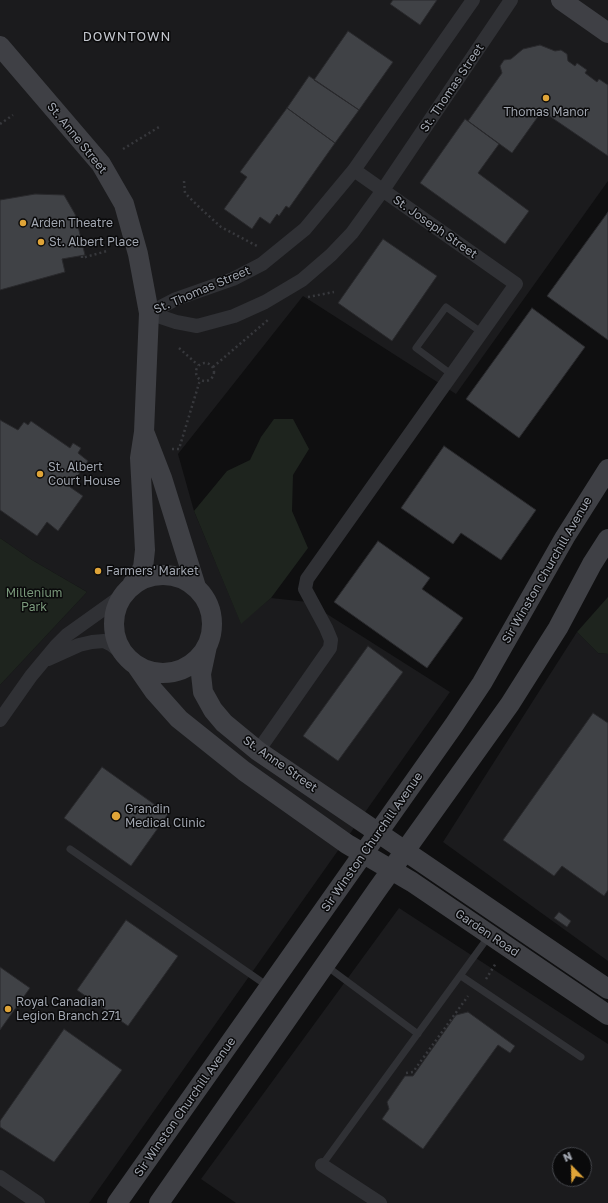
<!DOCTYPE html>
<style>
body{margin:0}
#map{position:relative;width:608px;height:1203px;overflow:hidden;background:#0f0f10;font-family:"Golos Text",sans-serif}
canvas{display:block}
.north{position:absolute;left:552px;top:1147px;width:40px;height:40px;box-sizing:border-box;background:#0a0a0b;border:1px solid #46484d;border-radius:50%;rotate:337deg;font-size:11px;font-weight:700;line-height:16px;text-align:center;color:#a1a6b0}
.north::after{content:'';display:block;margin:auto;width:14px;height:18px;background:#dfa438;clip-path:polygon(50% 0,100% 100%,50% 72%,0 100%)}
</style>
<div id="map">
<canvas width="608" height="1203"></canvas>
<div class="north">N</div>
</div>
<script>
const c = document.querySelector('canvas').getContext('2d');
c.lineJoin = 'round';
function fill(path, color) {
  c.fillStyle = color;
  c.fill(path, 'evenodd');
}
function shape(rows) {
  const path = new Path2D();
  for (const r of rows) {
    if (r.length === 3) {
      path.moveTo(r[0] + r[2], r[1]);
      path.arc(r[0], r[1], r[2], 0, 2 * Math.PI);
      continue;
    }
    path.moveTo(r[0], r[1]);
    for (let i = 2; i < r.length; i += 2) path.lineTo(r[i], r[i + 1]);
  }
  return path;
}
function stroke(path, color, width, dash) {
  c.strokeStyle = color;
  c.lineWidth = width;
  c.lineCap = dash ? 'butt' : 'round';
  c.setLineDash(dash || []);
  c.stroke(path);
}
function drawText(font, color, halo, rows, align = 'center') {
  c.font = font + ' "Golos Text",sans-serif';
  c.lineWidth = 3;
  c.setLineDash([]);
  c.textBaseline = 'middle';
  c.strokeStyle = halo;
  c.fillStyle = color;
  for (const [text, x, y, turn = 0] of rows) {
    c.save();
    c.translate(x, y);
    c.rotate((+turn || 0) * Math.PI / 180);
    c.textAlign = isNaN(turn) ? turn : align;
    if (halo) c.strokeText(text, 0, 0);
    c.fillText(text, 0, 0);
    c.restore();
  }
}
fill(shape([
 [0,0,608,0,608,181,456,394,303,296,178,454,194,511,241,623,271,598,308,602,450,692,89,1203,0,1203,0,685,87,592,32,560,0,538],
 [577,632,598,653,608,654,608,961,443,842],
 [399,908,608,1044,608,1203,236,1203,201,1179],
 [560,1155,584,1155,584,1179,560,1179]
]), '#1b1b1d');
fill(shape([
 [274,419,293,419,309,449,293,475,292,511,308,548,271,598,241,624,194,511,227,471,250,460,261,437],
 [0,538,32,560,87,592,0,685],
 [608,597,608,654,598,653,577,632]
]), '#1e241e');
const building = shape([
 [393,0,437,0,420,25,390,4,393,0],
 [348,31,393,62,359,110,314,80,348,31],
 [540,45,555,51,561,50,567,54,568,61,575,66,577,63,587,70,585,73,597,82,599,79,608,85,608,156,542,111,512,153,468,121,502,73,500,66,504,60,511,59,523,49,540,45],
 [309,76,359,110,335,143,287,108,309,76],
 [287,108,335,143,289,208,286,206,279,216,277,214,270,224,260,217,252,229,224,209,247,177,240,172,287,108],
 [465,119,499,144,478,173,529,211,505,244,420,183,465,119],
 [35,194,64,195,75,214,85,255,62,259,65,272,0,290,0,200,35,194],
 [608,212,608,340,547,296,608,212],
 [383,239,437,276,392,341,338,303,383,239],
 [532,308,585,347,519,438,466,399,532,308],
 [0,420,18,430,24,422,28,425,31,421,70,448,73,443,81,448,78,453,88,461,70,487,83,496,58,531,47,522,37,536,0,510,0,420],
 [444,446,536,510,501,560,461,533,453,544,401,508,444,446],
 [378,541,430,578,422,589,463,618,427,668,334,602,378,541],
 [368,646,403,672,338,761,303,736,368,646],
 [593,713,608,723,608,890,604,896,562,866,554,876,503,840,593,713],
 [102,767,168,814,131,866,64,818,102,767],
 [559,912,571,921,567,927,554,918,559,912],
 [126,920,178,956,128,1026,77,990,126,920],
 [0,967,30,988,0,1030,0,967],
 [468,1012,515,1046,510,1053,498,1045,423,1149,382,1119,389,1109,387,1102,405,1076,413,1076,456,1015,468,1012],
 [64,1029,122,1070,54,1162,0,1127,0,1121,64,1029]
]);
fill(building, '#404246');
stroke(building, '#29292c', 1);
stroke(shape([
 [0,124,13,115],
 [123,149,159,127],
 [184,181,185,193,199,207,221,227,257,246],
 [82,256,82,258,107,251],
 [308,297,334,292],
 [179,348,198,365],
 [205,372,9],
 [213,367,269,319],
 [172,449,179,449,200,380],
 [486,979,496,963],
 [406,1073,413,1072,468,996]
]), '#37383c', 2.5, [2, 3]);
stroke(shape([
 [451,374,416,348,446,307,481,332],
 [70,849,269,987],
 [325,965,418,1034],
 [461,976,581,1057],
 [322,1165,489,936]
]), '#303135', 7);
stroke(shape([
 [149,313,176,322,197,326,234,316,265,302,302,280,331,255,352,233,383,190,511,0],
 [149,313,176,299,233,279,262,264,305,229,354,170,473,0],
 [48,659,79,645,92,642,104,641,112,645,124,655],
 [0,720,31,676,56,646,67,635,123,595],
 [258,751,330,648,331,640,326,628,305,589,307,579,516,284,354,170],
 [322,1165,380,1203],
 [0,1177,38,1203]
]), '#303135', 14);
stroke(shape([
 [561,0,608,33],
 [0,46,101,164,124,204,138,254,149,313,144,432,140,458,145,550,143,568,132,585],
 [145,434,162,478,196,587],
 [163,624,49],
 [207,646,201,674,203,692,213,710,224,723,258,751,608,989],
 [136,665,154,691,179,719,244,771,347,844,412,882,608,1015],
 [117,1203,454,725,482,683,565,537,608,469],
 [159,1203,377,890,510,704,558,628,592,564,608,539]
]), '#3f4045', 20);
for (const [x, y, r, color] of [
 [546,98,4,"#dfa438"],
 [23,223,4,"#dfa438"],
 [41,242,4,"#dfa438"],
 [40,474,4,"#dfa438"],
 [98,571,4,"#dfa438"],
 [116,816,5,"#dfa438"],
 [8,1009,4,"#dfa438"]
]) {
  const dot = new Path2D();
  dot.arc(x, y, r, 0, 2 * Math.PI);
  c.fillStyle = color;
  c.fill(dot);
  stroke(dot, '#0a0a0b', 1.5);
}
drawText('12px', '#a1a6b0', '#0a0a0b', [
 ["St. Thomas Street",452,88,-56],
 ["St. Anne Street",77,138,51],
 ["St. Joseph Street",435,227,35],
 ["St. Thomas Street",202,290,-23],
 ["Sir Winston Churchill Avenue",547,570,-60],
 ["St. Anne Street",280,764,35],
 ["Sir Winston Churchill Avenue",372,842,-55],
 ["Garden Road",487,933,34],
 ["Sir Winston Churchill Avenue",185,1107,-55]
]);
drawText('12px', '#a1a6b0', '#0a0a0b', [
 ["Thomas Manor",546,112,"center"],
 ["Arden Theatre",31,223],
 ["St. Albert Place",49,242],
 ["St. Albert",48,467],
 ["Court House",48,481],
 ["Farmers' Market",106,571],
 ["Grandin",125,809],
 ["Medical Clinic",125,823],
 ["Royal Canadian",16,1002],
 ["Legion Branch 271",16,1016]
], 'left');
drawText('12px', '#7a997b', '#0a0a0b', [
 ["Millenium",34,593],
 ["Park",34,607]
]);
c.letterSpacing = '1px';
drawText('13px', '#c2c5cc', '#0a0a0b', [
 ["DOWNTOWN",127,37]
]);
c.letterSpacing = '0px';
</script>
